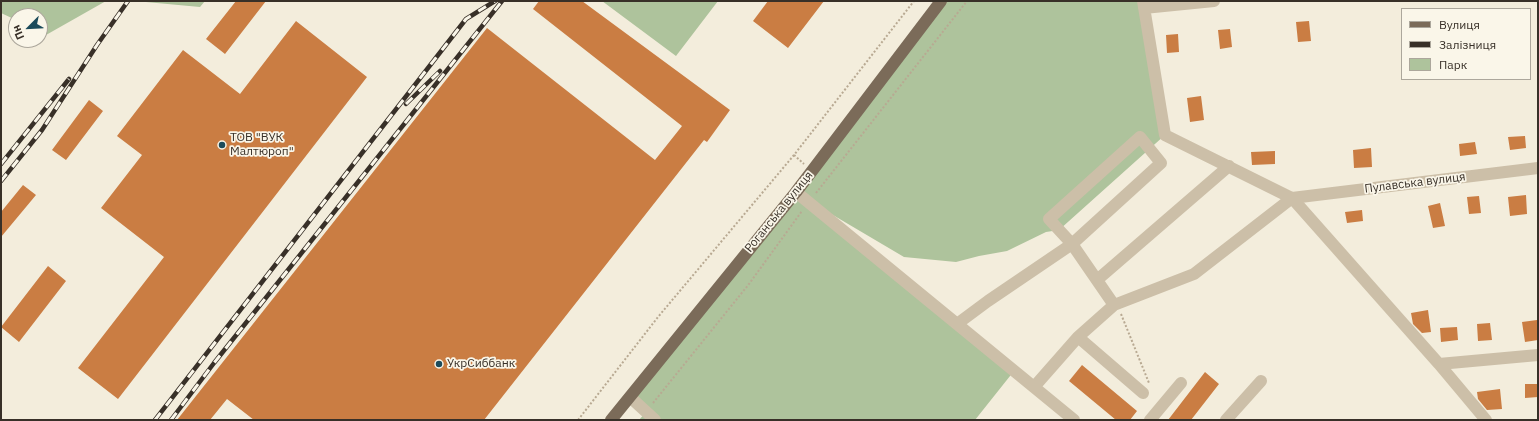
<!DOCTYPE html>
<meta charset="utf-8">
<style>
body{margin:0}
#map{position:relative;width:1539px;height:421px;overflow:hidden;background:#f3eddc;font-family:"IBM Plex Sans",sans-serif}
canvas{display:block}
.frame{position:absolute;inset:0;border:2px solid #383028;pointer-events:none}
.legend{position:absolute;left:1401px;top:8px;width:130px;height:72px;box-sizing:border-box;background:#faf6e9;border:1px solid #aca79c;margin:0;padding:5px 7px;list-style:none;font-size:12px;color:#383028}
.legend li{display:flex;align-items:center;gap:8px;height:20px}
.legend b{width:20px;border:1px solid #aca79c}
.north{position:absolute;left:8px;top:8px;width:40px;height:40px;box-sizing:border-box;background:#faf6e9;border:1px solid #aca79c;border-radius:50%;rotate:246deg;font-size:11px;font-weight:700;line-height:16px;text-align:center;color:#383028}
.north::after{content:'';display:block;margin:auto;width:14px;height:18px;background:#1c4b5b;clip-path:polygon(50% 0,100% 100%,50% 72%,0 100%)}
</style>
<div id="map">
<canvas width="1539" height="421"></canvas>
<div class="frame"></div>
<ul class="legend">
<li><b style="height:5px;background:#7b6b59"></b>Вулиця</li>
<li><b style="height:5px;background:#383028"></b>Залізниця</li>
<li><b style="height:11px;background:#aec39c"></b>Парк</li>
</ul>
<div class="north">Пн</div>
</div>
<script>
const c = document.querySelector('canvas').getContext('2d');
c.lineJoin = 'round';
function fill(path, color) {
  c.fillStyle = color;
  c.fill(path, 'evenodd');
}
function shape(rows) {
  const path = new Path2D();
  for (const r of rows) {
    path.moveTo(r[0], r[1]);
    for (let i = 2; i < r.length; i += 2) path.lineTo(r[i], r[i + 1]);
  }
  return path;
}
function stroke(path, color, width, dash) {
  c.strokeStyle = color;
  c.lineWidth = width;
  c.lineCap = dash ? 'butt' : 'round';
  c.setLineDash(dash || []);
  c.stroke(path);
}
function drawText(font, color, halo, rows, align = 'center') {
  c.font = font + ' "IBM Plex Sans",sans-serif';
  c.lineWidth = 3.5;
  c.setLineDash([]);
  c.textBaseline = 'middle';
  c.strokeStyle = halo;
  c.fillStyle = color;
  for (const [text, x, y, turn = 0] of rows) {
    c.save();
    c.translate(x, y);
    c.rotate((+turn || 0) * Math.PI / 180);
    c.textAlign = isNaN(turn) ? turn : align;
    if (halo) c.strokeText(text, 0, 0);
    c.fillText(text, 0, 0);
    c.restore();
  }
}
fill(shape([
 [1,1,106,1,46,35,40,32,40,16,16,16,16,20,1,13],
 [135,1,205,1,200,7],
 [602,1,718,1,676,56],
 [941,1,1143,1,1165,135,1059,230,1046,232,1007,251,979,256,956,262,904,257,799,195,1014,371,975,420,639,420,646,412,630,397]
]), '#aec39c');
fill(shape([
 [236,1,266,1,225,54,206,39],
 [539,1,582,1,730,110,707,142,704,140,484,420,254,420,227,399,210,420,177,420,487,28,655,160,682,126,533,9],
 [768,1,824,1,788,48,753,21],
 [296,21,367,77,118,399,78,368,164,257,101,208,142,155,117,136,183,50,240,94],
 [1309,21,1311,41,1298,42,1296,22],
 [1230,29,1232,47,1220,49,1218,30],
 [1178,34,1179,52,1167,53,1166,35],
 [1201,96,1204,120,1190,122,1187,98],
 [89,100,103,111,66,160,52,150],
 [1525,136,1526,148,1510,150,1508,137],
 [1475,142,1477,154,1460,156,1459,144],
 [1371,148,1372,167,1354,168,1353,150],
 [1275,151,1275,164,1252,165,1251,152],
 [23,185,36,195,1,237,1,212],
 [1526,195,1527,214,1510,216,1508,197],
 [1479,196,1481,213,1469,214,1467,197],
 [1440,203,1445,226,1433,228,1428,206],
 [1362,210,1363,221,1347,223,1345,212],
 [48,266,66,281,19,342,1,327],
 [1428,310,1431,332,1422,333,1413,324,1411,313],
 [1537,320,1538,340,1525,342,1522,322],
 [1490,323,1492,340,1478,341,1477,324],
 [1457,327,1458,340,1441,342,1440,328],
 [1082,365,1137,411,1130,420,1116,420,1069,381],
 [1205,372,1219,384,1191,420,1168,420],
 [1525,384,1538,384,1538,397,1525,398],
 [1500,389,1502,409,1487,410,1478,399,1477,392]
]), '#ca7d43');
stroke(shape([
 [794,155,804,164],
 [816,193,967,1],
 [1121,314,1149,383],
 [653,403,749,284,802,211],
 [578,420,658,317,794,155,914,1]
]), '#b8a992', 2, [2, 2]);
stroke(shape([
 [1143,1,1165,135,1292,198,1439,364,1486,420],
 [1144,8,1214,1],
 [796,192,1074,420],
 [1097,280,1229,166],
 [1114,305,1194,274,1292,198,1538,168],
 [957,324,988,301,1072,244,1161,163,1140,137,1049,219,1072,244,1114,305,1078,337],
 [1439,364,1538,355],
 [1034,387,1078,337,1143,393],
 [630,397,655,420],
 [1150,420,1181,383],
 [1226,420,1261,381]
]), '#ccbfa8', 12);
stroke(shape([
 [611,420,796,192,941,1]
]), '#7b6b59', 12);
const rail = shape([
 [406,104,440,71],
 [1,164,69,79],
 [1,181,42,130,97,45,128,1],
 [155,420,466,19,495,1],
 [171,420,214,363,502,1]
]);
stroke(rail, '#383028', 4.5);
stroke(rail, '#faf6e9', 3, [9]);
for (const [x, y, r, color] of [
 [222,145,4,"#1c4b5b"],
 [439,364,4,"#1c4b5b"]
]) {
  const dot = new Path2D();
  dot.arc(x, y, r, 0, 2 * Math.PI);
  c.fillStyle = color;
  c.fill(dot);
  stroke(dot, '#faf6e9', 1.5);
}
drawText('12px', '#383028', '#faf6e9', [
 ["ТОВ \"ВУК",230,138],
 ["Малтюроп\"",230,152],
 ["УкрСиббанк",447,364]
], 'left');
drawText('12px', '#383028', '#faf6e9', [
 ["Пулавська вулиця",1415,183,-7],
 ["Роганська вулиця",779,212,-51]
]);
</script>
